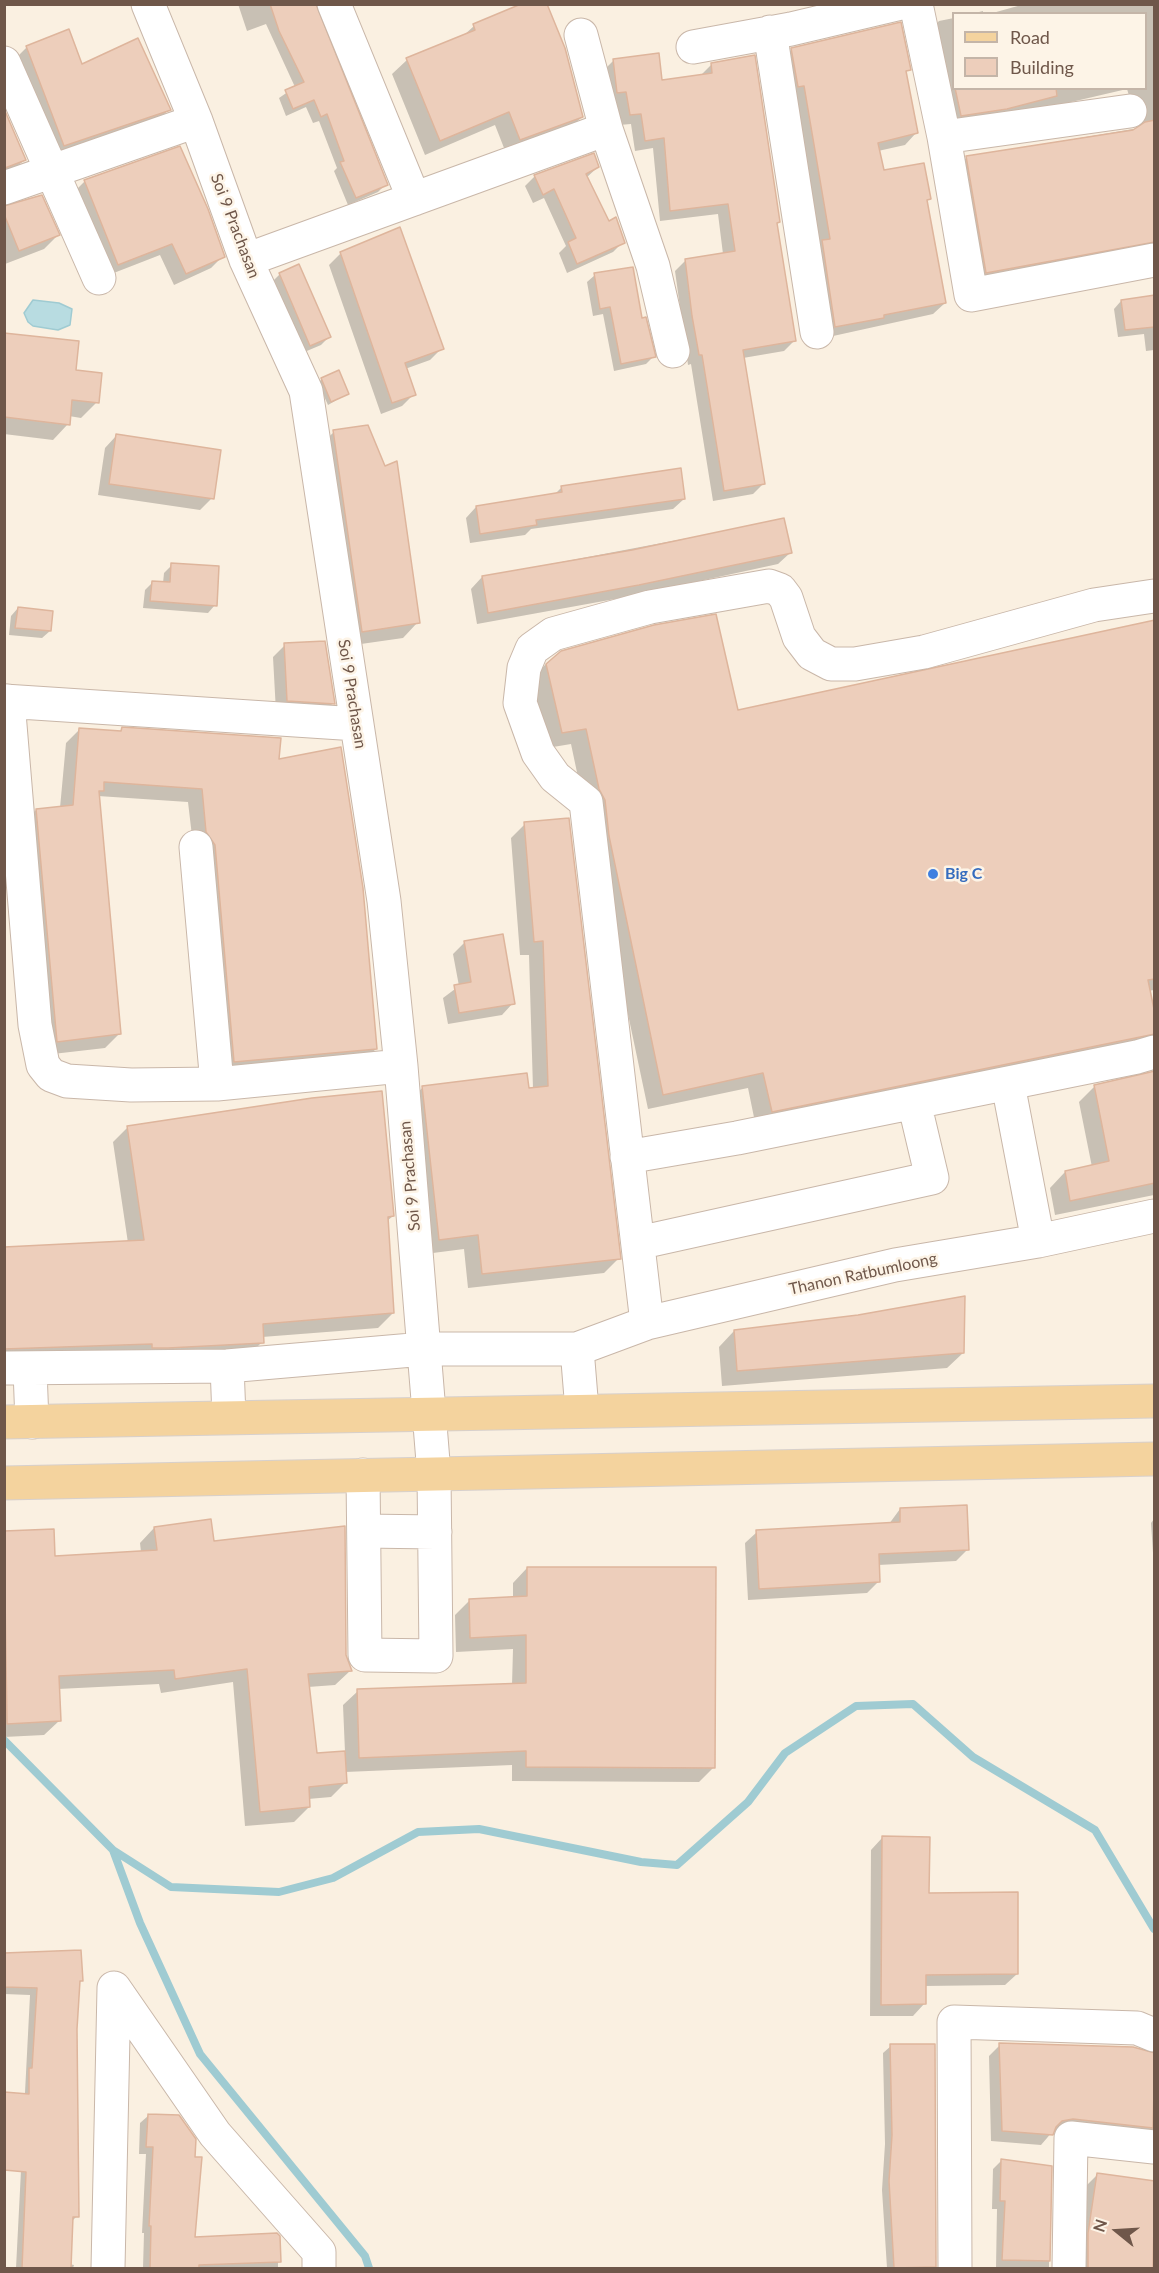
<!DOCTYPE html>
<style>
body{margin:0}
#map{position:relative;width:1159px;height:2273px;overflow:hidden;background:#faf0e1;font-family:Lato,sans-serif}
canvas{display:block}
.frame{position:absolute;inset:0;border:6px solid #6f574a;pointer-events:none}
.legend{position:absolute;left:952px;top:12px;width:195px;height:78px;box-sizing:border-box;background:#fdf4e7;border:2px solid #c4b5a8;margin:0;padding:8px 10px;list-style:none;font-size:18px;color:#6f574a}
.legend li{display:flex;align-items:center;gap:12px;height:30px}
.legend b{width:30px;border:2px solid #c4b5a8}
.north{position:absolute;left:1087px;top:2201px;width:60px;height:60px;-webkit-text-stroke:4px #fdf4e7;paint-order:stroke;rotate:288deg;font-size:16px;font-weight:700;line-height:24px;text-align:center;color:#6f574a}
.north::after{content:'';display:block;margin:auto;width:21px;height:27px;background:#6f574a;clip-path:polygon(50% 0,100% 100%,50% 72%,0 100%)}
</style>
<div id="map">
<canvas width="1159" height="2273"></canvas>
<div class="frame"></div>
<ul class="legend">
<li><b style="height:8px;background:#f4d39e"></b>Road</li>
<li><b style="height:16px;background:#edcebb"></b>Building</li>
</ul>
<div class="north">N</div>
</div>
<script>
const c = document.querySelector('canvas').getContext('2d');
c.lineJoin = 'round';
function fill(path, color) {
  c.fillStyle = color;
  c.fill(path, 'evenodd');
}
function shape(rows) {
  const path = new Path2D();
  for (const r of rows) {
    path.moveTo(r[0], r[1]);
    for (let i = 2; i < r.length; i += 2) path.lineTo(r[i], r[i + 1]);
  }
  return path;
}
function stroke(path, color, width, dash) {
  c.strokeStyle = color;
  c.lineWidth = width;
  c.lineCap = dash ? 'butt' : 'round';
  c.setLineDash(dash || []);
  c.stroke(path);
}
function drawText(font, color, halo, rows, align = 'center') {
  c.font = font + ' Lato,sans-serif';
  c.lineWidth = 5;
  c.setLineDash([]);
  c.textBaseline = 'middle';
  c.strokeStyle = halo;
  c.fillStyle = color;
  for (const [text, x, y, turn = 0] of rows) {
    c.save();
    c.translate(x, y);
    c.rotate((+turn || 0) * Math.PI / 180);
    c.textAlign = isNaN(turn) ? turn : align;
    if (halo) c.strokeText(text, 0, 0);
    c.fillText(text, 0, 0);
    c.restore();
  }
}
const water = shape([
 [33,300,59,303,72,309,70,325,58,330,33,326,28,322,24,313,33,300]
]);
fill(water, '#b8dce1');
stroke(water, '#9fcbd2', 1.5);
fill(shape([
 [238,4,316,4,386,184,378,192,348,205,334,171,337,168,319,121,313,123,306,107,286,116,279,98,295,87,266,24,247,31],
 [1025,4,1154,4,1154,248,975,283,955,169,967,157,1139,128,1127,89,994,120,950,127,928,33,939,21,954,18,954,88,1146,88,1146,14,989,14],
 [983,11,983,14,971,14],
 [474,26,582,117,567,131,506,153,495,125,425,155,392,74,407,60,463,36],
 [27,47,169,109,158,121,52,157,15,59],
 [792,49,909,69,905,73,916,133,905,145,878,151,882,172,929,199,926,202,945,303,933,314,824,338,780,61],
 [614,60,661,82,701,75,712,64,779,222,776,225,795,340,784,351,743,358,764,483,753,494,713,501,691,364,688,365,675,271,686,260,723,254,718,214,660,221,653,148,635,151,631,124,619,125,616,102,607,103,603,71],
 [4,114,25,160,4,176],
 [598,167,586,178,608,223,623,242,613,252,567,273,559,253,566,246,544,198,533,203,525,186,535,176],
 [85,181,223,256,211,268,174,285,160,255,106,276,73,193],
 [4,207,58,235,44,249,5,264],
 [341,253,442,348,430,360,405,369,414,394,402,406,381,414,329,265],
 [280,274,329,337,321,345,302,353,272,282],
 [595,275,640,320,654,356,646,364,614,371,603,314,593,316,587,282],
 [1154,297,1154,350,1146,351,1144,334,1118,337,1114,309,1121,301],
 [4,335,74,372,97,402,81,418,69,416,68,424,53,440,4,434],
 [322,379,347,394,328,405,318,383],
 [334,432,418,622,403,638,347,646,318,447],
 [116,436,212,498,200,510,98,495,105,448],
 [562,487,684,499,673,509,531,529,525,535,470,543,466,518,476,507,554,495],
 [783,520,790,553,778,564,626,597,477,624,471,589,482,577],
 [172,565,215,605,208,613,143,608,145,590,153,582,163,583,164,573],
 [18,608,50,631,42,638,9,635,11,616],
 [1154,621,1154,990,1148,991,1154,1036,1142,1049,756,1127,748,1088,648,1109,571,744,547,748,532,678,548,662,737,712],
 [285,645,333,703,322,715,276,712,273,657],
 [80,729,119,732,122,729,278,760,376,1049,361,1063,220,1075,188,802,98,796,119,1034,105,1048,44,1055,22,824,36,810,60,808,66,743],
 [525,824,619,1258,604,1273,468,1288,464,1249,425,1254,409,1102,423,1087,533,1089,529,955,520,955,511,838],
 [465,942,513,1003,502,1015,448,1024,443,998,459,986,453,954],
 [1154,1072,1154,1195,1055,1215,1050,1188,1065,1172,1092,1167,1079,1102,1095,1086],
 [128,1127,393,1216,387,1221,393,1313,378,1328,262,1337,262,1342,247,1357,4,1364,4,1248,128,1243,113,1142],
 [734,1331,963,1353,947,1368,722,1386,719,1347],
 [900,1509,968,1549,956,1561,878,1565,879,1581,867,1593,748,1600,745,1543,757,1532,889,1524],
 [1154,1519,1154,1568,1151,1523],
 [154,1528,213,1543,345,1655,350,1671,335,1685,308,1687,315,1755,345,1752,343,1705,358,1691,512,1685,513,1649,456,1652,455,1615,469,1601,513,1598,513,1583,527,1568,714,1767,699,1782,512,1781,512,1765,345,1772,346,1782,331,1797,308,1799,309,1807,294,1822,245,1826,233,1682,161,1693,159,1684,58,1689,59,1721,44,1735,4,1737,4,1533,54,1557,141,1552,140,1543],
 [882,1838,927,1895,1017,1974,1005,1985,924,1986,924,2004,913,2016,870,2016,871,1850],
 [4,1955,82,1980,79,1983,75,2029,77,2216,71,2222,69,2264,74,2265,73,2268,16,2268,30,1995,4,1994],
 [1000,2045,1154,2054,1152,2120,1154,2121,1154,2143,1061,2130,1053,2131,1041,2145,991,2141,989,2056],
 [891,2046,934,2046,935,2268,887,2268,882,2190,885,2144,883,2053],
 [148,2116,194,2238,278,2236,278,2268,143,2268,144,2233,142,2233,146,2154,139,2154,140,2123],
 [1002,2160,1050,2167,1049,2268,996,2268,997,2209,992,2209,993,2169],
 [1098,2174,1154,2182,1154,2256,1151,2256,1151,2268,1075,2268,1084,2188]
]), '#0003');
stroke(shape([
 [4,1740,113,1850,140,1923,200,2054,365,2256,369,2268],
 [113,1850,171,1887,279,1892,333,1878,418,1832,479,1829,641,1862,677,1865,748,1802,785,1753,856,1706,913,1704,973,1757,1095,1830,1154,1929]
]), '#9fcbd2', 8);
const building = shape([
 [270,4,316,4,388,185,356,198,340,162,344,161,327,114,321,117,314,100,293,109,285,90,304,82,279,31,270,4],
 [521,4,547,4,565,48,583,117,520,140,509,112,440,141,406,58,475,30,473,24,521,4],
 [901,22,911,70,906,71,918,133,878,143,884,170,924,163,931,199,927,200,946,303,884,315,884,318,835,327,822,240,830,239,804,86,798,87,791,48,901,22],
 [69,29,82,64,138,38,171,110,64,146,26,46,69,29],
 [659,53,662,80,712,73,711,63,755,55,780,222,777,223,796,341,743,350,765,484,724,491,702,355,699,355,692,316,685,259,735,251,728,204,670,211,664,138,645,141,641,114,630,115,626,92,617,93,613,59,659,53],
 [955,88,1056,88,1057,96,1007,109,961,116,955,88],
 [5,111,26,160,5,168,5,111],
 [1155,120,1155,242,986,273,966,156,1133,130,1145,122,1155,120],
 [180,146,208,209,225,257,186,274,172,244,118,265,84,180,180,146],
 [594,153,599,167,586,174,609,221,616,217,625,243,577,264,568,242,576,238,554,189,543,195,534,175,594,153],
 [42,195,60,235,19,251,4,214,4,206,42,195],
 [400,227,444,349,405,363,416,395,392,403,340,252,400,227],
 [299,264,331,337,310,346,279,273,299,264],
 [633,267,642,318,646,317,656,357,621,364,610,307,600,309,594,273,633,267],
 [1155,295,1155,327,1125,330,1121,300,1155,295],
 [4,333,79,341,76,370,102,373,99,403,72,400,70,425,4,417,4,333],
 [339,370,349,394,331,402,321,378,339,370],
 [368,425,385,466,397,461,420,623,362,632,333,430,368,425],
 [116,434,221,450,214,499,109,484,116,434],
 [681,468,685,499,536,520,537,525,480,534,476,506,562,492,561,486,681,468],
 [784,518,792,553,639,585,488,613,482,576,632,550,784,518],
 [171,563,219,566,217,606,150,601,152,581,170,582,171,563],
 [18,607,53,611,51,631,15,628,18,607],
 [716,614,738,710,1155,620,1155,979,1148,980,1155,1014,1155,1034,772,1112,763,1073,663,1095,609,836,605,800,599,789,586,729,562,733,546,664,561,651,654,625,716,614],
 [325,641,335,704,287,701,284,643,325,641],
 [122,727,281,738,279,759,341,747,363,888,377,1049,234,1062,215,845,206,832,202,789,104,782,104,791,99,791,121,1034,57,1042,36,809,73,805,79,728,121,731,122,727],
 [569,818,621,1259,482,1274,478,1235,439,1240,422,1086,527,1073,529,1088,548,1086,543,941,534,942,524,822,569,818],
 [503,934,515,1004,459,1013,454,985,471,982,464,941,503,934],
 [1155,1071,1155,1183,1070,1201,1065,1171,1109,1161,1094,1085,1155,1071],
 [382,1091,394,1216,388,1217,394,1313,263,1324,264,1343,168,1348,152,1348,152,1344,4,1349,4,1247,144,1240,127,1126,312,1098,382,1091],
 [965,1296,964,1353,737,1371,734,1330,858,1315,965,1296],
 [967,1505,969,1550,879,1554,880,1582,759,1589,756,1530,900,1522,900,1508,967,1505],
 [211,1519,214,1541,345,1526,346,1655,352,1671,308,1674,317,1753,345,1751,347,1783,309,1787,310,1807,260,1812,247,1669,175,1679,174,1670,59,1676,61,1721,7,1724,4,1531,54,1529,55,1556,157,1550,154,1527,211,1519],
 [527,1567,716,1567,715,1768,526,1767,526,1751,359,1758,357,1689,526,1683,526,1635,470,1638,469,1599,527,1596,527,1567],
 [882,1836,930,1837,929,1893,1018,1892,1018,1974,926,1975,926,2004,881,2005,882,1836],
 [81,1950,83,1981,80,1981,77,2029,79,2217,73,2217,71,2268,22,2268,26,2172,4,2170,4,2092,29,2094,29,2068,32,2068,37,1988,4,1987,4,1953,81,1950],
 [999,2043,1133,2047,1155,2053,1153,2128,1073,2119,1062,2121,1056,2127,1053,2135,1002,2131,999,2043],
 [890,2044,935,2044,936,2267,894,2268,889,2181,892,2135,890,2044],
 [148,2114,179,2115,196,2139,195,2157,202,2157,195,2237,277,2233,280,2236,281,2262,199,2265,199,2268,150,2268,151,2226,149,2226,153,2147,146,2147,148,2114],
 [1001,2159,1052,2166,1050,2261,1002,2260,1005,2201,1000,2201,1001,2159],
 [1097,2173,1155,2181,1153,2268,1088,2268,1088,2233,1097,2173]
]);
fill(building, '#edcebb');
stroke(building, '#deb59c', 1.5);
const minor = shape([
 [148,4,196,121,246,260,306,391,384,901,401,1066,434,1474,436,1656,365,1655,363,1475],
 [334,4,414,199],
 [916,4,944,137,971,295,1154,260],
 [770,32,817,332],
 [581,35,606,129,653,266,673,351],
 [693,47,791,29,897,4],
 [4,63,99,278],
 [944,137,1130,111],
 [4,188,196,121],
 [246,260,606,129],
 [4,701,357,724],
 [8,701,35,1025,43,1065,51,1075,67,1081,131,1085,217,1084,401,1066],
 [196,847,217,1084],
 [1008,1084,1038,1241],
 [627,1157,737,1138,1137,1057,1154,1052],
 [638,1243,932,1178,914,1102],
 [647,1323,586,802,555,777,538,753,520,703,524,668,532,649,553,634,650,607,769,586,780,590,786,598,799,637,812,654,831,664,855,664,924,652,1094,605,1154,596],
 [577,1349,582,1410],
 [227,1366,229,1417],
 [4,1368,227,1366,424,1349,577,1349,647,1323,895,1265,1038,1241,1154,1216],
 [30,1370,32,1422],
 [364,1531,435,1532],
 [114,1988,215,2134,319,2252,319,2268],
 [108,2268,114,1988],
 [955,2268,954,2022,1137,2028,1154,2035],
 [1069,2268,1071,2138,1154,2147]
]);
const major = shape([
 [4,1422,1154,1401],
 [4,1483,1154,1459]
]);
stroke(minor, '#c9b7a9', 35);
stroke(major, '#d7d0cc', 35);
stroke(minor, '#fff', 33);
stroke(major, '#f4d39e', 33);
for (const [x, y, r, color] of [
 [933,874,6,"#3f7fe0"]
]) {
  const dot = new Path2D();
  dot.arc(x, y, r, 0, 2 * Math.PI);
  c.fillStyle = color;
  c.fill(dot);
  stroke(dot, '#fdf4e7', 2);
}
drawText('16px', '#6f574a', '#fdf4e7', [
 ["Soi 9 Prachasan",235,226,69],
 ["Soi 9 Prachasan",352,694,81],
 ["Soi 9 Prachasan",410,1176,-95],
 ["Thanon Ratbumloong",863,1274,-12]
]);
drawText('bold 16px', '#366cbe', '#fdf4e7', [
 ["Big C",945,874]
], 'left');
</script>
